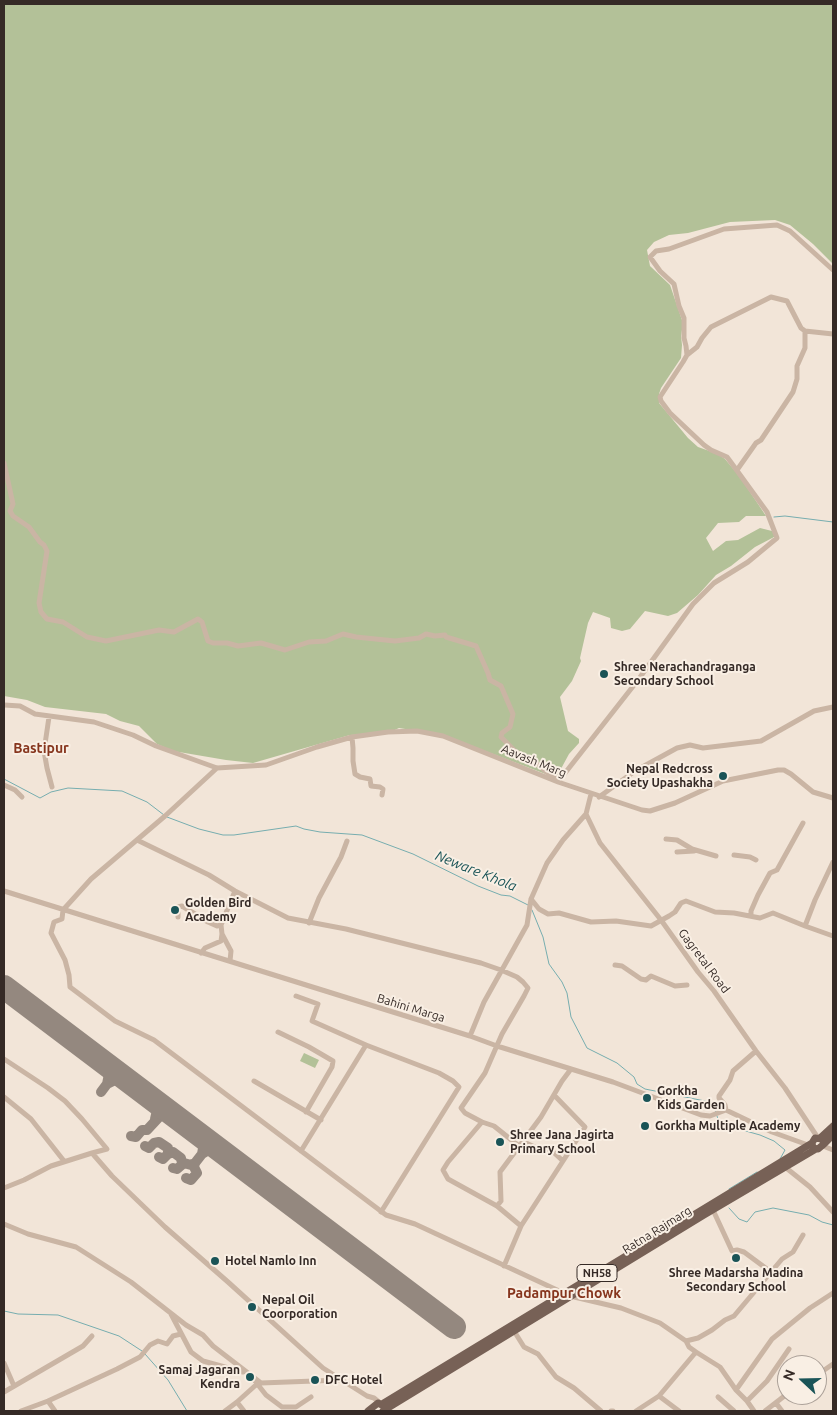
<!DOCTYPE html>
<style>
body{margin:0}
#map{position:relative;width:837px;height:1415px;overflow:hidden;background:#f2e5d8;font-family:Ubuntu,sans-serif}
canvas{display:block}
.frame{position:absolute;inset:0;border:5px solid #352a26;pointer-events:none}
.north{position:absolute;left:777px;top:1355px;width:50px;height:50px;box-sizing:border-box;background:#f9efe4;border:1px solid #aba098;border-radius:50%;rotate:291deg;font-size:14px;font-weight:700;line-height:20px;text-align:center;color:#352a26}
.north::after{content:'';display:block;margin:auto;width:18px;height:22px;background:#1a5457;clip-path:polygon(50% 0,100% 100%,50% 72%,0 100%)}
</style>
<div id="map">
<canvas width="837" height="1415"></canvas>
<div class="frame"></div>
<div class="north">N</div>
</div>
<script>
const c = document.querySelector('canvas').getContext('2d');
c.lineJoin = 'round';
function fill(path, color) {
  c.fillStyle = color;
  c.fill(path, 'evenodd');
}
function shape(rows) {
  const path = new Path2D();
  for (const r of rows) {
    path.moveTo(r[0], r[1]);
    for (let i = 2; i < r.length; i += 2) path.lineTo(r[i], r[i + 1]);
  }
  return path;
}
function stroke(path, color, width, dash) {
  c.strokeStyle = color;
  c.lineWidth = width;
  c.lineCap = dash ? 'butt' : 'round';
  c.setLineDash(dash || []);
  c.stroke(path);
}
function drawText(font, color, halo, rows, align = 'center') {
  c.font = font + ' Ubuntu,sans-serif';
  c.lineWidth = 4;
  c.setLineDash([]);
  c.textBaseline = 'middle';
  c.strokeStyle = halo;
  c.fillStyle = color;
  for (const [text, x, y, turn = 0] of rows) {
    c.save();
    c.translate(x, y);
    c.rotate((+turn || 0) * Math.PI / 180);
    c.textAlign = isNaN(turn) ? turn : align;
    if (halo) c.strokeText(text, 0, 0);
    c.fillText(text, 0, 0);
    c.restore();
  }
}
fill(shape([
 [4,4,833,4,833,264,813,244,790,225,775,220,730,222,688,233,669,235,654,242,647,250,650,266,670,285,683,323,681,336,682,345,681,358,661,388,659,394,659,403,688,438,698,447,718,454,725,459,740,477,766,516,746,516,739,522,718,523,706,538,713,551,726,541,738,540,760,528,772,531,776,536,755,547,731,566,716,575,698,595,677,613,668,616,645,611,630,629,622,631,611,628,610,618,593,612,588,623,580,658,581,661,572,681,560,697,568,731,579,739,579,743,569,754,556,778,443,735,399,728,386,734,350,735,253,763,226,760,173,751,157,744,139,726,120,721,106,714,45,707,27,700,4,696],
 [304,1053,319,1060,315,1068,300,1061]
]), '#b3c198');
stroke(shape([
 [774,517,785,516,833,522],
 [4,779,40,798,51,792,68,788,122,791,147,802,164,815],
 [167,817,199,829,223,835,234,835,296,826,304,829,320,832,362,835,413,854,478,886,501,895,510,896,528,905],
 [532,910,543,937,549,964,562,982,567,993,571,1017,587,1048,617,1063,634,1077,637,1084,645,1089,710,1102,716,1112],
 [717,1116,718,1119,728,1126,760,1135,774,1141,785,1150,780,1159],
 [729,1189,757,1172],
 [729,1208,739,1219,747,1222,755,1212,773,1208,809,1215,822,1222,833,1225],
 [4,1311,18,1314,58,1315,119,1336,142,1351],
 [145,1354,168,1380,187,1411]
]), '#76adaf', 1);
stroke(shape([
 [106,1064,109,1074,107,1084],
 [101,1092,107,1084,115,1080,129,1081],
 [151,1099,157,1110,155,1119],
 [200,1135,204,1143,202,1154],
 [131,1136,136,1137,142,1130,147,1130,160,1116,169,1114,175,1116],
 [145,1146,149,1148,154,1143,159,1142,168,1148,168,1154],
 [159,1157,163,1159,168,1154,173,1152,181,1158,182,1164],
 [173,1168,177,1169,184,1163,191,1165,195,1163,202,1154,210,1149,221,1151],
 [186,1178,191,1180,197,1173,194,1167,195,1163]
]), '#94887f', 10);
stroke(shape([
 [4,987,454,1327]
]), '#94887f', 24);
stroke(shape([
 [687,355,697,347,702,338,711,327,771,297,787,301,801,328,805,331,833,334],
 [4,463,13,504,10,511,13,516,29,527,40,542,44,545,47,551,39,603,41,612,47,619,63,622,87,637,106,641,159,630,174,632,198,619,202,622,208,641,213,643,227,643,238,646,261,643,285,650,309,642,326,641,343,634,356,637,395,641,419,638,426,634,435,636,445,635,446,637,476,646,488,673,490,680,501,686,513,714,510,727,502,733,501,737,516,752,535,762,545,771,556,778,558,782,638,680,693,604,714,583,748,562,777,538,767,512,730,461,727,457,711,450,704,445,670,413,661,401,660,397,683,362,687,355,686,346,684,338,684,318,679,306,674,284,660,271,650,257,656,251,669,249,724,229,777,225,790,231,833,270],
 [737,470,756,443,761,440,793,392,797,379,797,366,805,348,805,331],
 [4,705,20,706,35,714,94,722,133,735,156,746,217,768,266,765,317,747,352,737,388,732,417,731,443,736,558,782,642,810,650,811,675,803,723,781,778,770,784,770,791,774,813,792,833,798],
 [49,717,44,751,47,768,52,787],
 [352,737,353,748,353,761,355,774,360,777,370,779,371,786,380,787,383,789,382,795],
 [217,768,165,816,91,879,63,910,62,919,54,922,51,933,65,960,69,975,70,987,115,1021,154,1040,386,1215,415,1224,570,1296,621,1308,660,1323,686,1341,689,1347,696,1352,720,1367,736,1390,747,1401,754,1411],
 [4,785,15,790,22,797],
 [591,794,586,814,600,843,661,920,698,972,714,991,756,1051,785,1088,818,1138],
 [599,797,635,771,677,748,690,745,703,748,761,741,814,711,833,707],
 [666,839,677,840,692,849,716,856],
 [137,840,209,875,235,891,288,918,346,929,481,963,501,970,517,977,523,982,528,988,524,996,502,1034,485,1073,461,1108,465,1113,482,1122,448,1162,443,1170,448,1179,497,1206,521,1226],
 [677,852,694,851],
 [734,855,750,857,756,860],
 [4,891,470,1036,497,1046,613,1082,701,1115,710,1116,726,1110,772,1132,808,1145],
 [531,899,539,909,548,914,559,913,591,922,616,921,651,926,669,916,675,912,681,903,686,901,715,912,734,913,760,918,773,913,805,926,833,936],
 [751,915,751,911,758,895,770,873,777,870,803,823],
 [178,917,178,907,182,906,208,922,217,926,221,925,235,891],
 [309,923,319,898,341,857,347,841],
 [805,926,815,900,833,862],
 [222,934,231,951,230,961],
 [201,953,205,948,221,941,222,934,221,925],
 [615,965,622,966,641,979,646,980,651,976,675,986,687,985],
 [296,996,318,1004,312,1021,366,1045,301,1151],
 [278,1032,309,1047,333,1061,332,1067,306,1112],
 [470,1036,484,1002,527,925,531,899,547,863,563,840,586,814],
 [366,1045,439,1073,453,1081,459,1087,381,1212],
 [4,1059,48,1088,65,1101,82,1119,107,1149,92,1153],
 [254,1081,321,1120],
 [4,1097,31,1119,64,1161],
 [726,1110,725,1105,719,1098,719,1096,730,1080,733,1071,756,1051],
 [482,1122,494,1126,519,1146],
 [524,1142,543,1151,550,1149,563,1161],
 [823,1146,833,1150],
 [785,1167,810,1187,833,1212],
 [4,1188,24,1180,51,1166,92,1153,112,1176,165,1227,228,1282,323,1368,367,1396,374,1398,380,1403],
 [497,1206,501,1201,500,1172,541,1117,562,1081,571,1069],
 [713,1210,732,1251,737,1250,744,1252,771,1272],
 [4,1224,28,1234,76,1247,131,1282,186,1325,203,1335,213,1346,261,1383,341,1380],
 [504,1266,521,1226,585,1127,554,1095],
 [171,1314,191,1352,203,1361,243,1372],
 [514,1331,524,1347,538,1354,556,1377,574,1388,601,1411],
 [686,1341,698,1338,712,1330,725,1320,734,1316,782,1259,793,1252,803,1235],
 [4,1363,14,1386],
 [817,1375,833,1364],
 [255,1381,266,1395,282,1407,296,1407,311,1397],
 [736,1390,772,1339,810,1308,833,1293],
 [4,1392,83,1346,92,1336],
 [659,1396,696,1352],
 [718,1397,734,1411],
 [48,1401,55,1411],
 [747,1401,767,1381,789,1349],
 [237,1402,257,1384],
 [776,1403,782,1411],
 [21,1411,48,1401,117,1369,140,1357,150,1345,158,1341,167,1344,173,1336,181,1334],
 [225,1411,237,1402,244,1411],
 [611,1411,613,1411],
 [636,1411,659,1396,679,1411],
 [765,1411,787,1394]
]), '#cab5a4', 5);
stroke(shape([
 [820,1138,833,1126],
 [824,1144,833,1135],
 [382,1404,812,1143,815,1138,822,1139,824,1144,818,1149,813,1148,812,1143],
 [368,1411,378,1403,384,1406],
 [383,1411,704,1215,816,1149]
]), '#776156', 7);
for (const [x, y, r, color] of [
 [604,674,5,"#1a5457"],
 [723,776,5,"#1a5457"],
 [175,910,5,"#1a5457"],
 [647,1098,5,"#1a5457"],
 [645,1126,5,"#1a5457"],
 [500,1142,5,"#1a5457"],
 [736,1258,5,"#1a5457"],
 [215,1261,5,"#1a5457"],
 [252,1307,5,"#1a5457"],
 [250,1377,5,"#1a5457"],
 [315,1380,5,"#1a5457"]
]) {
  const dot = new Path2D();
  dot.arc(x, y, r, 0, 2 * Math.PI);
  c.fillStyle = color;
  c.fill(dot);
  stroke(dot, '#f9efe4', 2);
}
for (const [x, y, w] of [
 [597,1273,40]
]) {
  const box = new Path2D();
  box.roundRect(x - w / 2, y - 8.5, w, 17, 4);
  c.fillStyle = '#f9efe4';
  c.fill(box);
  stroke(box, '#352a26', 1);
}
drawText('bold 11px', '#352a26', null, [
 ["NH58",597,1273]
]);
drawText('bold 12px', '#352a26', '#f9efe4', [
 ["Shree Nerachandraganga",614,667],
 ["Secondary School",614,681],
 ["Nepal Redcross",713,769,"right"],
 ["Society Upashakha",713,783,"right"],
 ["Golden Bird",185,903],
 ["Academy",185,917],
 ["Gorkha",657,1091],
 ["Kids Garden",657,1105],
 ["Gorkha Multiple Academy",655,1126],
 ["Shree Jana Jagirta",510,1135],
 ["Primary School",510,1149],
 ["Hotel Namlo Inn",225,1261],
 ["Shree Madarsha Madina",736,1273,"center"],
 ["Secondary School",736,1287,"center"],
 ["Nepal Oil",262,1300],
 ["Coorporation",262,1314],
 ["Samaj Jagaran",240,1370,"right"],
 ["Kendra",240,1384,"right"],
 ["DFC Hotel",325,1380]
], 'left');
drawText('12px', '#352a26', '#f9efe4', [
 ["Aavash Marg",534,761,22],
 ["Gagretal Road",704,961,53],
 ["Bahini Marga",411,1008,17],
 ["Ratna Rajmarg",657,1230,-32]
]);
drawText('bold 14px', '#86351d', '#f9efe4', [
 ["Bastipur",41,748],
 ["Padampur Chowk",564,1293]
]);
drawText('italic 14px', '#1a5457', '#f9efe4', [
 ["Neware Khola",476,871,22]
]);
</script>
